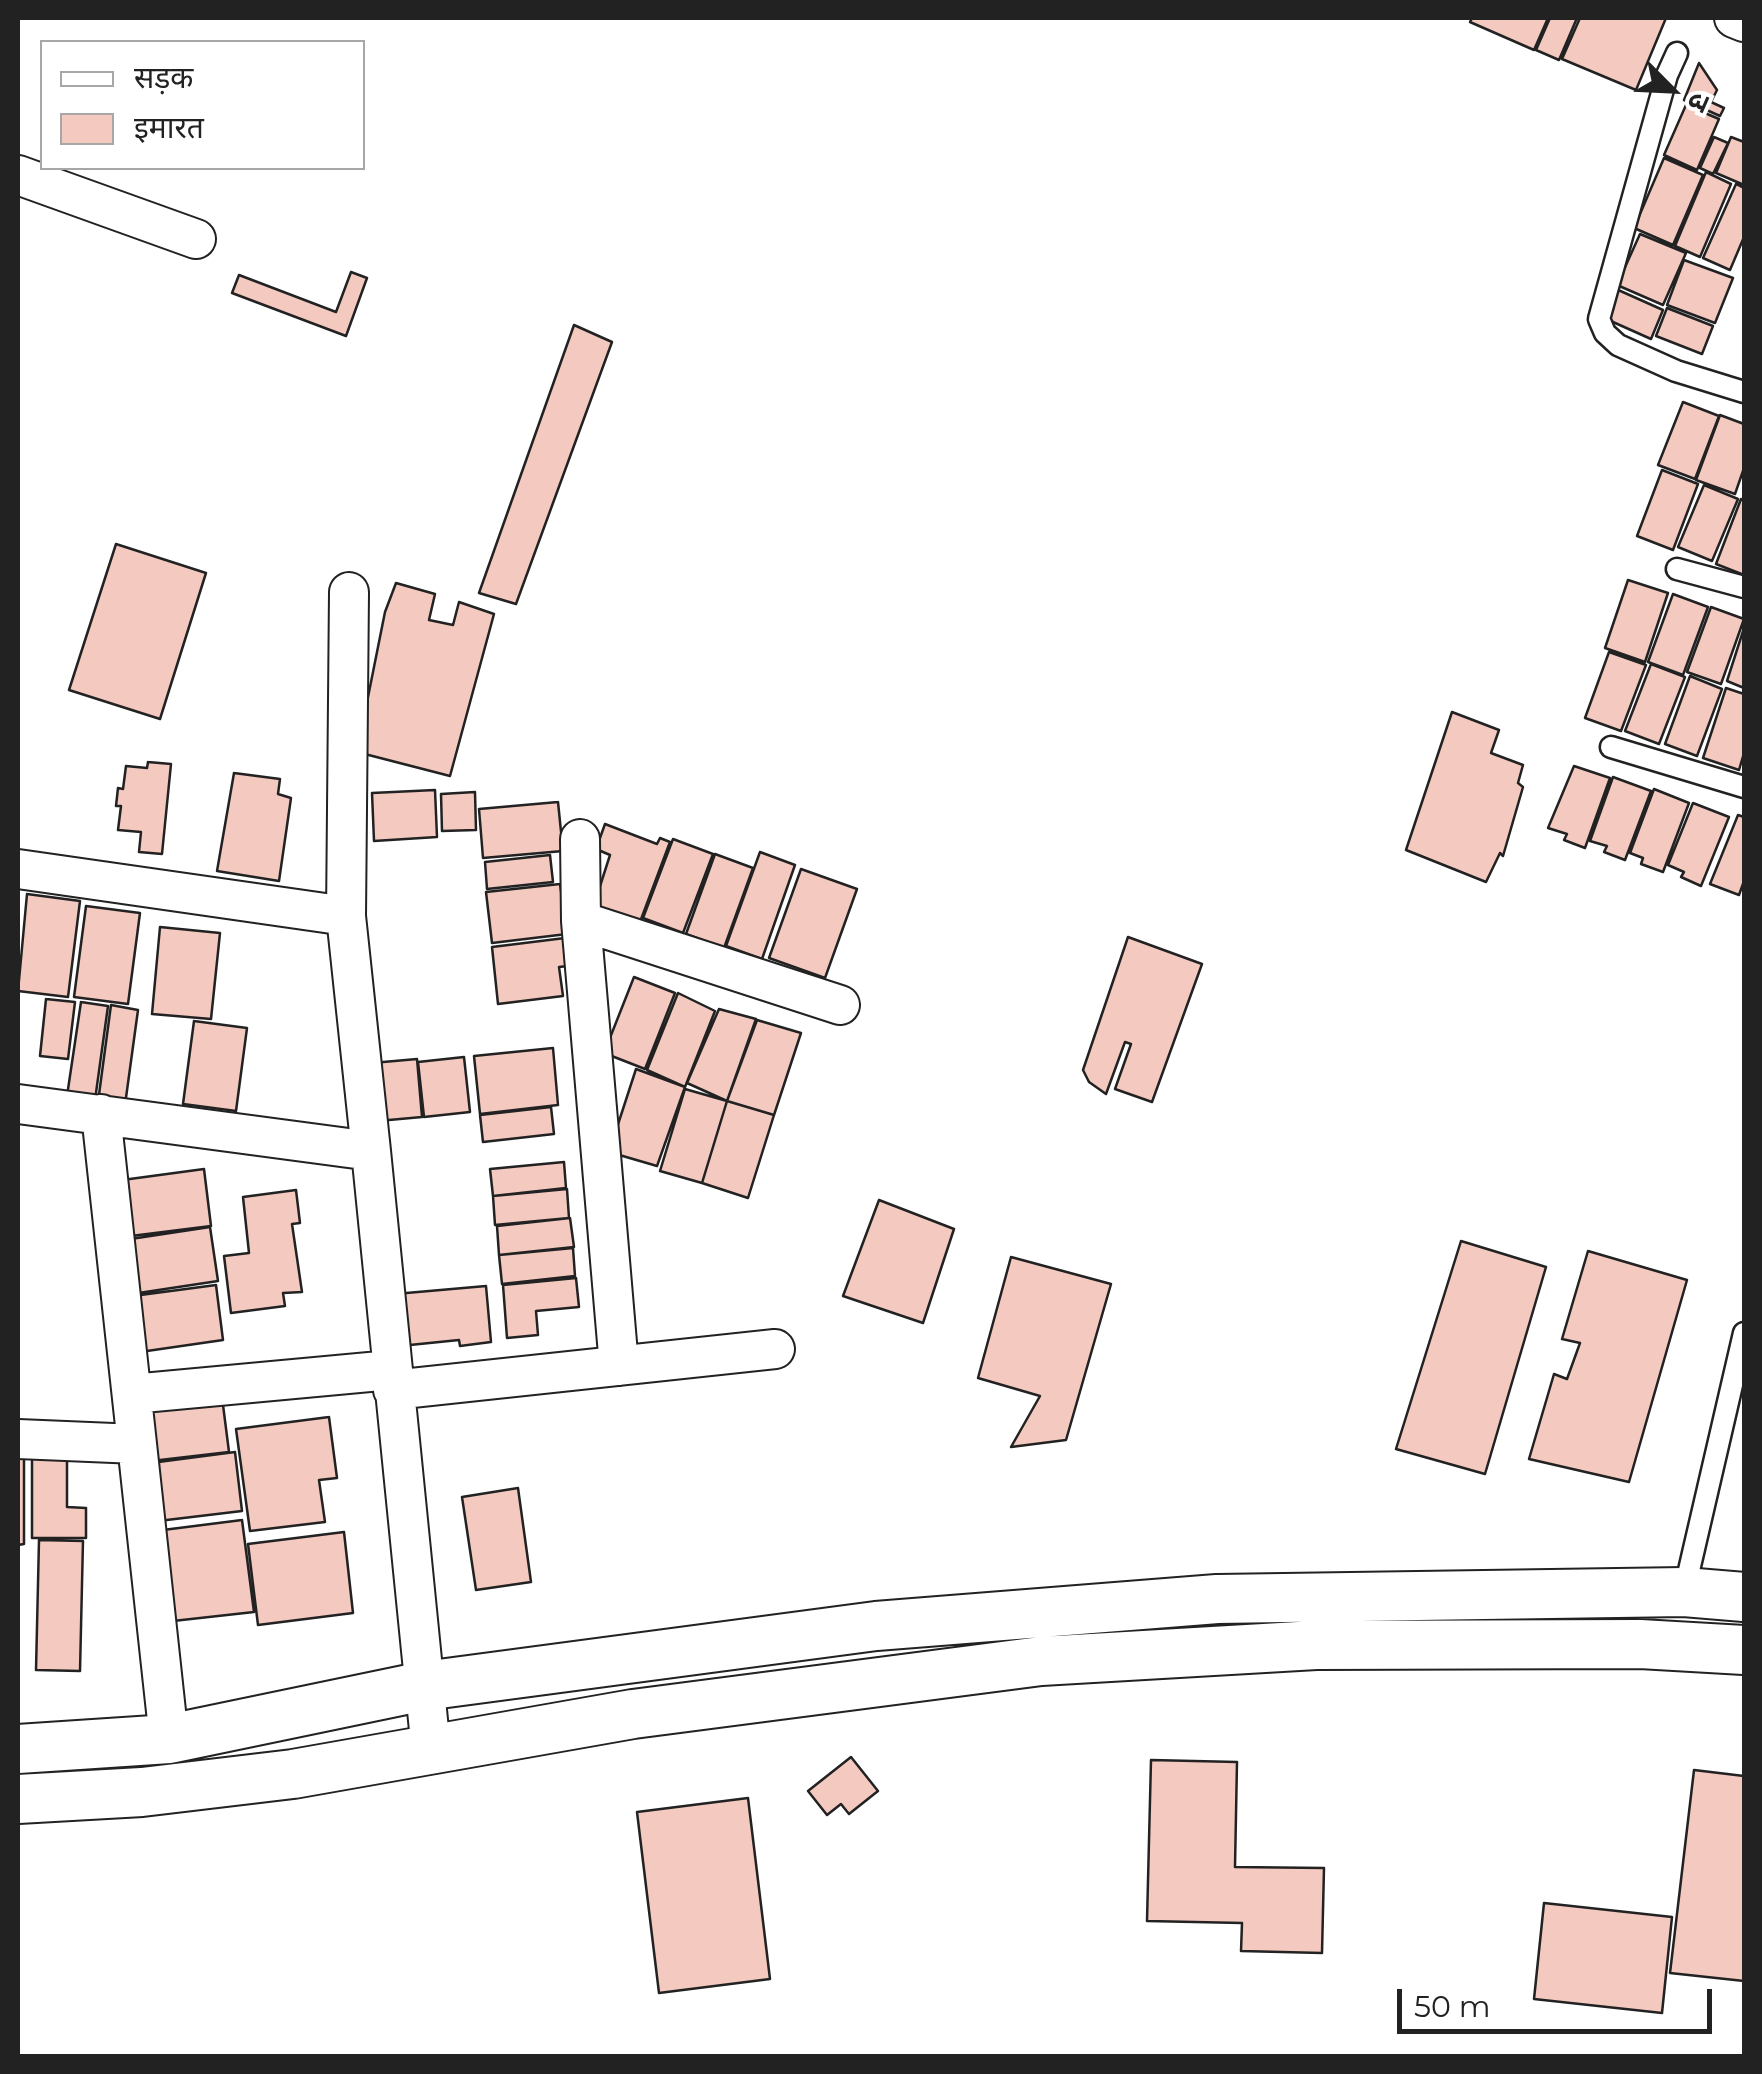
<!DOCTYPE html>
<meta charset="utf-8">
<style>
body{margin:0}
#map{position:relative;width:1762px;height:2074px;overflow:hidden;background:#fff;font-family:Montserrat,"Noto Sans Devanagari",sans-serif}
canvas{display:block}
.frame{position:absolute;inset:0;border:20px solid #222;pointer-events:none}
.legend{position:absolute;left:40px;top:40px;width:325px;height:130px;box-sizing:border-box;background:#fff;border:2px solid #a7a7a7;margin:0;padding:12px 18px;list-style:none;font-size:30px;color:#222}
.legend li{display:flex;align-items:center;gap:20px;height:50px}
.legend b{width:50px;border:2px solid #a7a7a7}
.north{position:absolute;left:1622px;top:40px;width:100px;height:100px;-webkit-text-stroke:8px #fff;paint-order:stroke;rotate:114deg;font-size:28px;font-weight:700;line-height:40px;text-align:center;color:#222}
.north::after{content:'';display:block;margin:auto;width:35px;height:45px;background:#222;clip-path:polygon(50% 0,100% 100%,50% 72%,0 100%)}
.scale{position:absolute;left:1397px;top:1989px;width:315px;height:45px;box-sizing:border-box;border:5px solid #222;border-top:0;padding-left:12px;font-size:30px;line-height:35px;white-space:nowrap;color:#222;-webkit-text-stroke:8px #fff;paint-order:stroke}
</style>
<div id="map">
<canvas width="1762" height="2074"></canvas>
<div class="frame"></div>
<ul class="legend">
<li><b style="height:12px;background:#fff"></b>सड़क</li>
<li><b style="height:28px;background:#f3c9c0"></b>इमारत</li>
</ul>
<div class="north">उ</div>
<div class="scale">50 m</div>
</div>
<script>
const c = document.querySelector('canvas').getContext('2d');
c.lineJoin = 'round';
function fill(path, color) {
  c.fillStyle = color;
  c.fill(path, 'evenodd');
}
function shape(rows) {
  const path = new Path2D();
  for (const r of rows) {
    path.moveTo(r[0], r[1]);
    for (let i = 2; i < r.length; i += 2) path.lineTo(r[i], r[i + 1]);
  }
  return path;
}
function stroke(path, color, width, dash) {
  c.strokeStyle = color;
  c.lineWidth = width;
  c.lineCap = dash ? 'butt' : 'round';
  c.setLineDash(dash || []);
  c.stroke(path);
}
const building = shape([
 [1472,18,1548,18,1534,50,1470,22,1472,18],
 [1550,18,1577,18,1559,60,1536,50,1550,18],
 [1580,18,1666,18,1636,90,1562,59,1580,18],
 [1699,63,1717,90,1711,102,1724,108,1720,116,1684,100,1699,63],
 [1686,105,1719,119,1697,170,1664,155,1686,105],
 [1714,137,1728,143,1713,174,1700,168,1714,137],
 [1731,137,1744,142,1744,185,1716,173,1731,137],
 [1664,158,1703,175,1673,245,1634,228,1664,158],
 [1706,172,1731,184,1700,257,1675,246,1706,172],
 [1736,184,1744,188,1744,237,1730,270,1703,258,1736,184],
 [1640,234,1686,253,1663,305,1617,285,1640,234],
 [1684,260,1733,278,1715,323,1667,305,1684,260],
 [351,272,367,278,346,336,232,293,239,275,336,312,351,272],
 [1616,289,1663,310,1651,339,1604,318,1616,289],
 [1667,308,1713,326,1702,354,1656,336,1667,308],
 [574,325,612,342,516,604,479,593,574,325],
 [1683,402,1719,416,1695,479,1658,465,1683,402],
 [1720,415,1744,424,1744,468,1735,494,1696,480,1720,415],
 [1662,470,1698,484,1673,550,1637,536,1662,470],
 [1704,485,1738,499,1712,561,1678,547,1704,485],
 [1741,499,1744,501,1744,575,1716,564,1741,499],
 [116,544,206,573,160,719,69,690,116,544],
 [1628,580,1668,593,1645,662,1605,648,1628,580],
 [396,583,435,594,429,620,453,625,459,602,494,614,450,776,357,752,385,612,396,583],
 [1673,594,1708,607,1683,675,1648,662,1673,594],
 [1711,607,1744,619,1721,684,1687,672,1711,607],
 [1744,628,1744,688,1727,681,1744,628],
 [1609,652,1646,665,1621,731,1585,718,1609,652],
 [1651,664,1685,677,1659,744,1625,731,1651,664],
 [1690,676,1722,689,1697,756,1665,744,1690,676],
 [1726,688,1744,694,1744,753,1739,770,1703,758,1726,688],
 [1452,712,1499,730,1491,753,1523,765,1518,783,1523,787,1503,856,1500,853,1486,882,1406,850,1452,712],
 [148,762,171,764,162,854,139,852,141,832,118,830,121,806,116,806,118,788,123,789,126,766,147,768,148,762],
 [1574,766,1610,778,1585,848,1564,840,1567,834,1548,828,1574,766],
 [234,773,280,779,278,794,291,798,279,881,217,871,234,773],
 [1613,777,1651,791,1625,860,1604,852,1607,846,1590,841,1613,777],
 [1654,789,1689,803,1663,872,1641,864,1643,858,1630,853,1654,789],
 [435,790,437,837,374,841,372,793,435,790],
 [475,792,476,830,442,831,441,794,475,792],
 [558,802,563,851,483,858,479,809,558,802],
 [1693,803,1729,817,1701,886,1681,877,1684,872,1668,865,1693,803],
 [1738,815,1744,817,1744,881,1739,895,1710,884,1738,815],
 [605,824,657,844,660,838,670,842,640,922,594,905,610,855,596,849,605,824],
 [673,839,713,854,683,933,643,918,673,839],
 [760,852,795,865,762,959,726,946,760,852],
 [715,854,753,868,724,948,686,934,715,854],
 [550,855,553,882,487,889,485,862,550,855],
 [801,869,857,889,825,978,769,958,801,869],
 [560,884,567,934,492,943,486,892,560,884],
 [27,894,80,901,68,997,18,991,27,894],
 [86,906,140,913,128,1004,74,997,86,906],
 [160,927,220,933,211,1019,152,1014,160,927],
 [1128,937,1202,964,1152,1102,1115,1089,1131,1044,1125,1042,1106,1094,1089,1082,1083,1070,1128,937],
 [565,938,568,966,559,967,563,996,498,1004,492,947,565,938],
 [634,977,675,993,645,1069,604,1053,634,977],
 [678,993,715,1011,685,1087,647,1070,678,993],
 [46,999,75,1002,68,1059,40,1056,46,999],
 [81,1002,108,1006,95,1100,67,1096,81,1002],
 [111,1005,138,1010,125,1105,98,1102,111,1005],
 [719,1009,756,1019,727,1101,687,1083,719,1009],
 [757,1020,801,1033,774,1115,727,1101,757,1020],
 [194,1021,247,1028,236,1111,183,1104,194,1021],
 [553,1048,558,1105,480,1114,474,1056,553,1048],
 [464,1057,470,1112,424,1117,418,1062,464,1057],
 [417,1059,422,1117,378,1121,372,1063,417,1059],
 [636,1069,685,1087,657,1166,609,1152,636,1069],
 [685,1089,727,1101,702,1183,660,1171,685,1089],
 [727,1101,774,1115,748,1198,702,1183,727,1101],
 [551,1107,554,1134,483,1142,480,1115,551,1107],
 [564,1162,566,1188,493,1196,490,1169,564,1162],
 [204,1169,211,1226,123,1237,115,1181,204,1169],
 [567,1189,569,1218,495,1225,493,1196,567,1189],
 [296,1190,300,1223,292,1224,302,1292,283,1293,285,1306,231,1313,224,1256,249,1253,243,1197,296,1190],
 [879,1200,954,1229,923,1323,843,1296,879,1200],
 [570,1218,574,1247,499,1255,497,1226,570,1218],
 [210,1227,218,1281,132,1294,124,1240,210,1227],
 [1461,1241,1546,1267,1485,1474,1396,1449,1461,1241],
 [573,1248,575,1276,502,1284,499,1255,573,1248],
 [1588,1251,1687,1280,1629,1482,1529,1459,1554,1374,1567,1379,1580,1343,1562,1339,1588,1251],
 [1011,1257,1111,1284,1066,1440,1011,1447,1040,1396,978,1378,1011,1257],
 [576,1278,579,1307,536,1311,538,1335,507,1338,503,1285,576,1278],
 [216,1285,223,1340,140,1352,133,1296,216,1285],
 [486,1286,491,1342,460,1346,459,1340,400,1346,395,1294,486,1286],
 [222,1397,229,1452,143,1462,137,1408,222,1397],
 [329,1417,337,1478,319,1480,325,1522,250,1531,236,1429,329,1417],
 [18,1444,24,1444,24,1544,18,1545,18,1444],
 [235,1452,242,1511,150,1522,143,1464,235,1452],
 [32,1454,67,1454,67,1507,86,1508,86,1538,32,1538,32,1454],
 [518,1488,531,1582,476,1590,462,1497,518,1488],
 [242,1520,254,1612,173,1621,163,1530,242,1520],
 [344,1532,353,1613,258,1625,248,1544,344,1532],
 [39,1540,83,1541,80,1671,36,1670,39,1540],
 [851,1757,878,1791,849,1814,841,1804,827,1815,808,1791,851,1757],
 [1151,1760,1237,1762,1235,1867,1324,1868,1322,1953,1241,1951,1242,1923,1147,1921,1151,1760],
 [1694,1770,1744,1776,1744,1981,1670,1973,1694,1770],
 [748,1798,770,1979,659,1993,637,1812,748,1798],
 [1544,1903,1672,1917,1662,2013,1534,1999,1544,1903]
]);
fill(building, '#f3c9c0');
stroke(building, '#222', 2.5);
const service = shape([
 [1677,53,1667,75,1599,319,1605,333,1618,345,1676,371,1744,392],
 [1677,569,1744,587],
 [1611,747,1744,787],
 [1684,1592,1744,1333]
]);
const minor = shape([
 [1734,18,1744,22],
 [18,175,196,239],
 [580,839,581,921,619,1366],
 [18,869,346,916,371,1151],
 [346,916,349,592],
 [581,921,840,1005],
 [18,1104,371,1151,431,1750],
 [101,1114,137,1444],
 [393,1390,775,1349],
 [132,1394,391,1370],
 [18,1439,137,1444,169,1739]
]);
const tertiary = shape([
 [18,1749,169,1739,424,1686,876,1626,1217,1599,1684,1592,1744,1597],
 [18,1799,142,1792,293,1774,633,1714,1041,1661,1316,1645,1640,1644,1744,1650]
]);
stroke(service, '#222', 25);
stroke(minor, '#222', 42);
stroke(tertiary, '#222', 52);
stroke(service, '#fff', 20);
stroke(minor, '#fff', 38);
stroke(tertiary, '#fff', 48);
</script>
